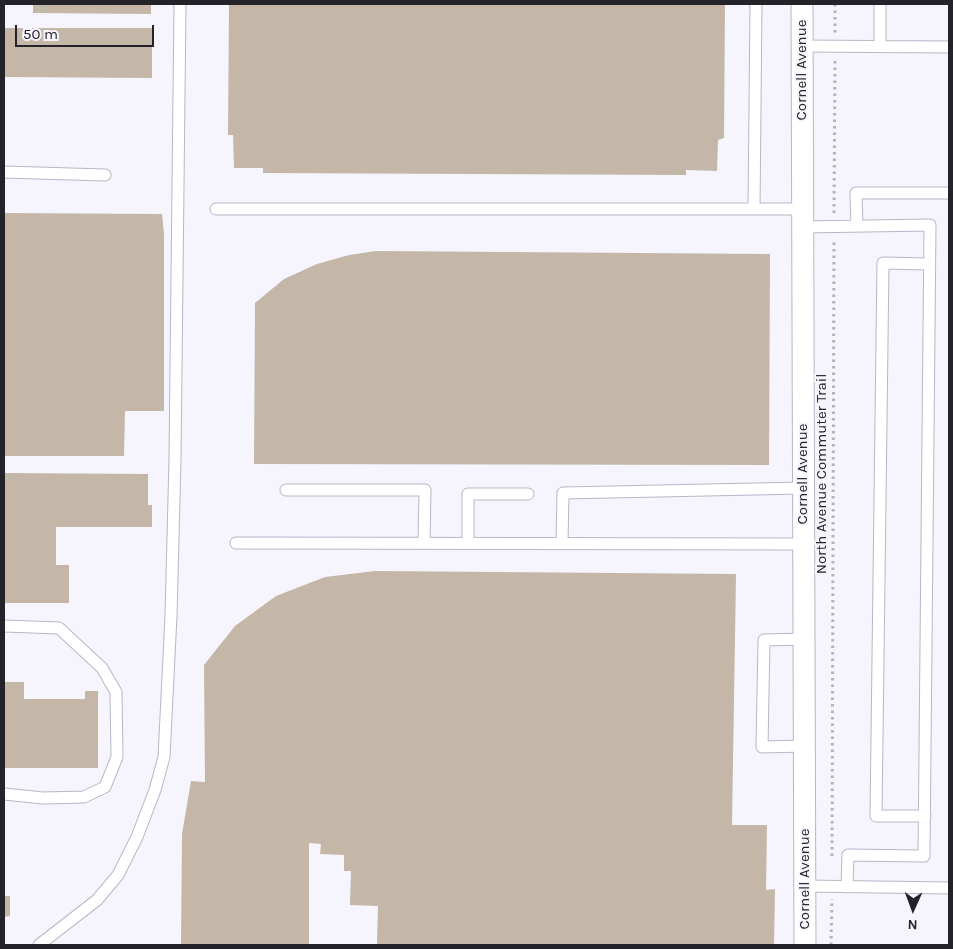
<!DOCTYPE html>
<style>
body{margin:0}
#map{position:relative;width:953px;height:949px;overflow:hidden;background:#f6f5fd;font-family:Karla,sans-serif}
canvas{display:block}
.frame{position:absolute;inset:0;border:5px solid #24232a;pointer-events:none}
.north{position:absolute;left:888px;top:884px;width:50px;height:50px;-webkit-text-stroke:4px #f6f5fd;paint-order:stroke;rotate:182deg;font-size:14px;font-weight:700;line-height:20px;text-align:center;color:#24232a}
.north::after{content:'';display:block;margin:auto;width:18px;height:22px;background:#24232a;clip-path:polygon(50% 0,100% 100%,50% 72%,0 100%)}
.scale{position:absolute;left:15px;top:25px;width:139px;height:22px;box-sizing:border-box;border:2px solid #24232a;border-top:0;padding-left:6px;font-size:15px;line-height:18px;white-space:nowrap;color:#24232a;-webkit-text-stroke:4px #f6f5fd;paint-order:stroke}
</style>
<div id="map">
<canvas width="953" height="949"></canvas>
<div class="frame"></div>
<div class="north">N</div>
<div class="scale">50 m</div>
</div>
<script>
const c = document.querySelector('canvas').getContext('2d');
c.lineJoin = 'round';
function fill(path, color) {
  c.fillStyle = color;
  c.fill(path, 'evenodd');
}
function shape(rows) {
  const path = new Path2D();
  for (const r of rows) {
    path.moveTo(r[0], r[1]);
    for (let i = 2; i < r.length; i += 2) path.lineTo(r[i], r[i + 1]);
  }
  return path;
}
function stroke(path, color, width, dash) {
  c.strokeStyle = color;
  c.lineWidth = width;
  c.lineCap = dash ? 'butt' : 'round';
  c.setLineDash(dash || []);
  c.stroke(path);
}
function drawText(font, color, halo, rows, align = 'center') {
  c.font = font + ' Karla,sans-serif';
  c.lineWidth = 4;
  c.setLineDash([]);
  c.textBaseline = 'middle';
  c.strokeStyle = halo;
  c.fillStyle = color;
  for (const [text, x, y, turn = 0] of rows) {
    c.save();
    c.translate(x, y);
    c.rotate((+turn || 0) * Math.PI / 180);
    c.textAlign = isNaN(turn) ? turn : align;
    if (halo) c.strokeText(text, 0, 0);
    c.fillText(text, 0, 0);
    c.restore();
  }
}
fill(shape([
 [33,4,151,4,151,14,33,13],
 [229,4,725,4,724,138,718,140,717,171,686,170,686,175,263,173,263,168,234,168,233,135,228,135],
 [4,28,152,28,152,78,4,77],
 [5,213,162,214,164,234,164,411,125,411,124,456,4,456],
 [376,251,770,254,769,465,254,464,255,303,284,279,317,264,349,255],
 [4,473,148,474,148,505,152,505,152,527,56,527,56,565,69,565,69,603,4,603],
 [375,571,736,574,732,825,767,825,766,890,775,889,774,945,377,945,378,906,350,905,351,871,344,871,344,855,320,854,321,844,309,843,309,945,181,945,182,834,191,781,205,782,204,665,235,626,276,596,325,577],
 [4,682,24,682,24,699,85,699,85,691,98,691,98,768,4,768],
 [4,896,10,896,10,916,4,917]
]), '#c4b7a8');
const service = shape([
 [802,46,949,47],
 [880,47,880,4],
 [4,172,105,175],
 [216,209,754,209,756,4],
 [754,209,803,209],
 [857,226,856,193,949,193],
 [803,227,930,225,924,856,848,855,847,887],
 [286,490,425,490,424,543],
 [236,543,804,544],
 [468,543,468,494,528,494],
 [562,543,563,493,803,488],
 [4,626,59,628,102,668,116,692,117,757,105,787,84,797,43,798,4,794],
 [804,639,764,640,762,747,804,746],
 [925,816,876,816,883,263,929,264],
 [805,886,949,888],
 [39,945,97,900,118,875,137,837,155,790,164,757,171,616,175,459,180,4]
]);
const minor = shape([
 [802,4,805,945]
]);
stroke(service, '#b8b6c8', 13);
stroke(minor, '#b8b6c8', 23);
stroke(shape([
 [835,4,835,33],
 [834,213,835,59],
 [832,856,834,239],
 [831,945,832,899]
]), '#b3b2ba', 3, [2.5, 4]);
stroke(service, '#fff', 11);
stroke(minor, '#fff', 21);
drawText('15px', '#24232a', '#f6f5fd', [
 ["Cornell Avenue",802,70,-90],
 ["Cornell Avenue",803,474,-90],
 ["North Avenue Commuter Trail",822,474,-90],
 ["Cornell Avenue",805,879,-90]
]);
</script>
